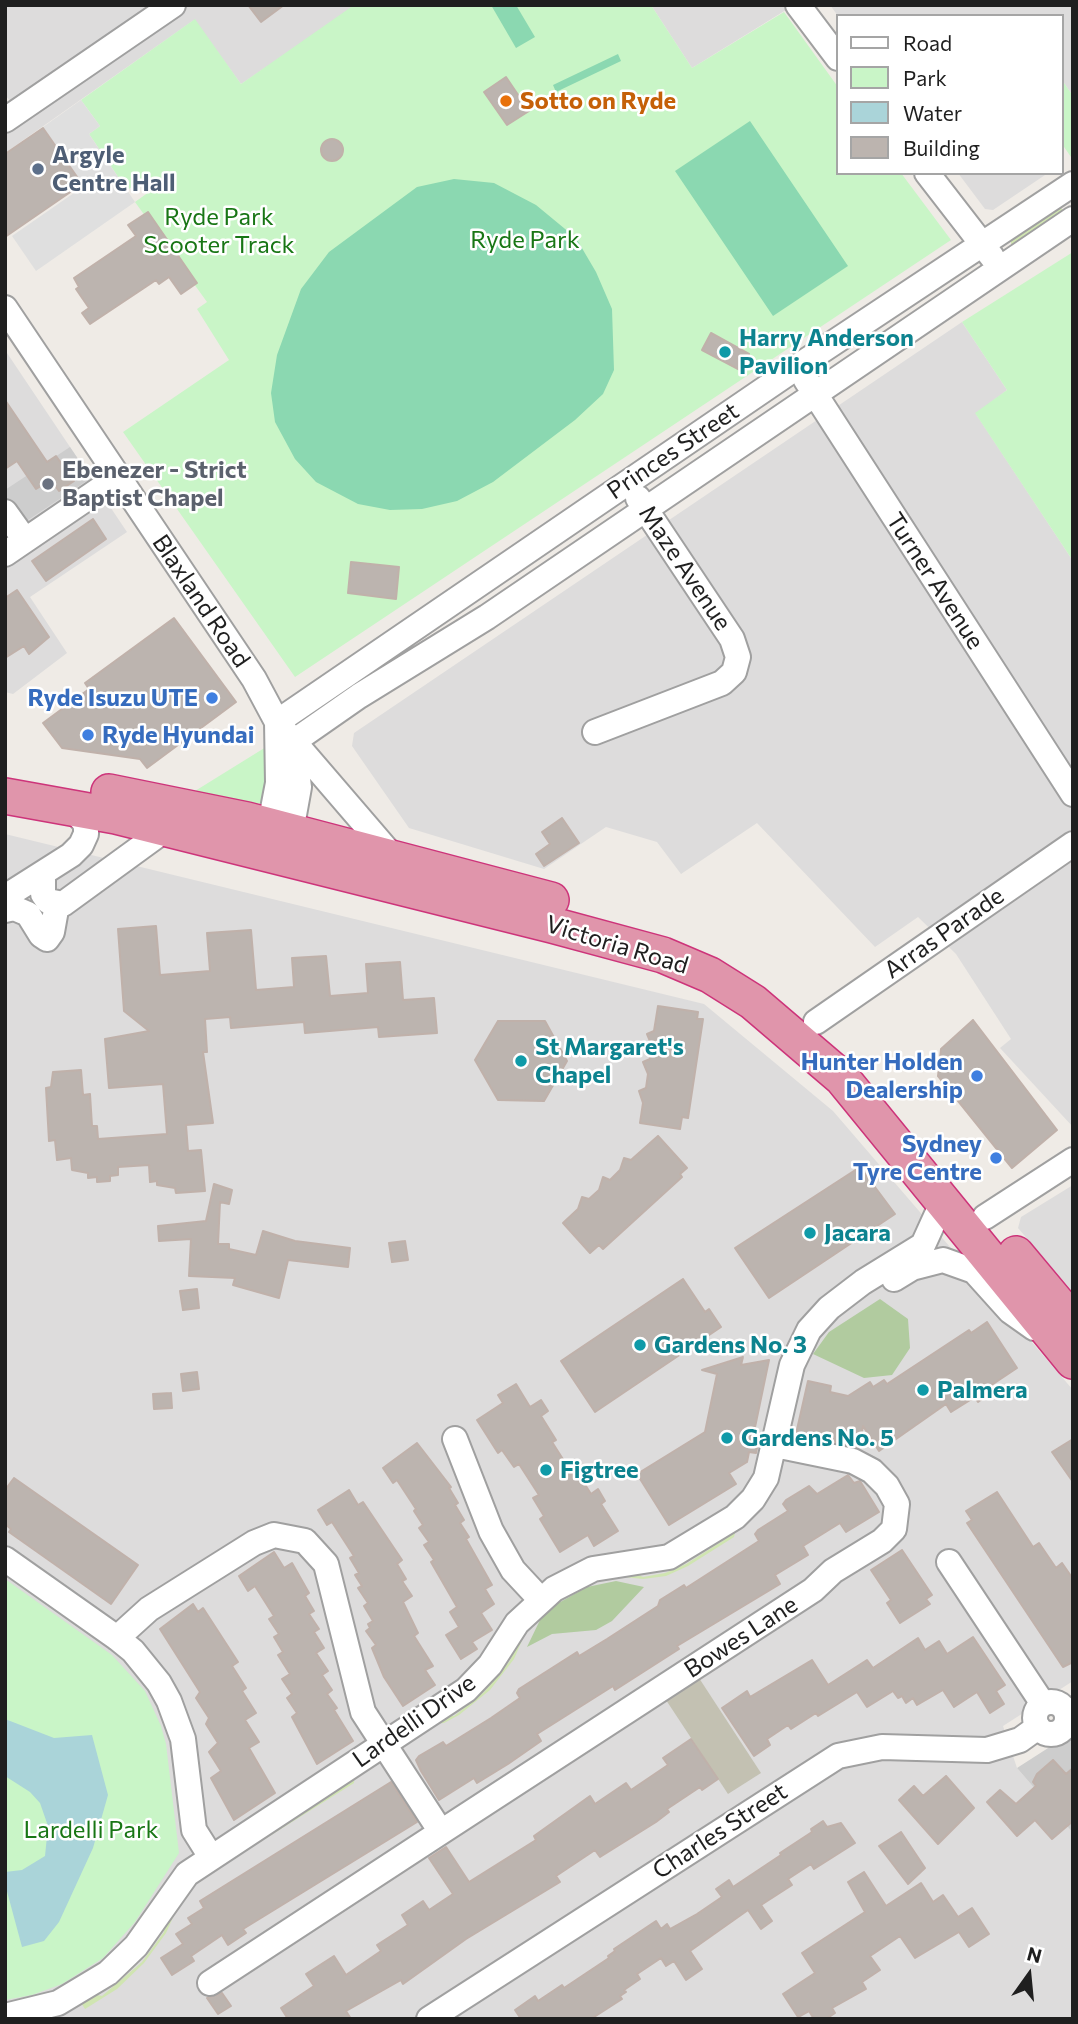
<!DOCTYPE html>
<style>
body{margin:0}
#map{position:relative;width:1078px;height:2024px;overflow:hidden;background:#efebe6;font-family:Commissioner,sans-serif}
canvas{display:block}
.frame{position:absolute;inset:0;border:7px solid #1f1f1f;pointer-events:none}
.legend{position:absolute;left:836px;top:14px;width:228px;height:161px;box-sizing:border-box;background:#fff;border:2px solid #a5a5a5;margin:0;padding:9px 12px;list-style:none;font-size:21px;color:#1f1f1f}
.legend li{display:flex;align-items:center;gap:14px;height:35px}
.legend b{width:35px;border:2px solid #a5a5a5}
.north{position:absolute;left:994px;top:1940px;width:70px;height:70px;-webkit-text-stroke:5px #fff;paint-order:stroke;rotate:15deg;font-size:19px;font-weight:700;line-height:28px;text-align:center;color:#1f1f1f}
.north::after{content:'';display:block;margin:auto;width:24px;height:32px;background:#1f1f1f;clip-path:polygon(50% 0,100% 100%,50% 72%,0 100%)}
</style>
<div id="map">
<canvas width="1078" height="2024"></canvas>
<div class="frame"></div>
<ul class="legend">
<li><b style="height:9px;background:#fff"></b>Road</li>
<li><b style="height:19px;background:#c9f5c7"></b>Park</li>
<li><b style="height:19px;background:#aad4d9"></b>Water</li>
<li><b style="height:19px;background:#bcb4af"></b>Building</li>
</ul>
<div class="north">N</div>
</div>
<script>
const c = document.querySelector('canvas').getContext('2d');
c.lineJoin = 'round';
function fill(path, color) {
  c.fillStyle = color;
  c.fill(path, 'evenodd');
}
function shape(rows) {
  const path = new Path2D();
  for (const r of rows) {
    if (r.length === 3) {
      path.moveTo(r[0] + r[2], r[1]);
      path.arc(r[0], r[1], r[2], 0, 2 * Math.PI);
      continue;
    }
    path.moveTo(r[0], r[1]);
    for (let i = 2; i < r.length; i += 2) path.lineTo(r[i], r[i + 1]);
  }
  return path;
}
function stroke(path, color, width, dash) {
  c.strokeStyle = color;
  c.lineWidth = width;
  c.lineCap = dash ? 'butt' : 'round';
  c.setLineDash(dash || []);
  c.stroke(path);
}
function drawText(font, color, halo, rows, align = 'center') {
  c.font = font + ' Commissioner,sans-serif';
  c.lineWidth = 5;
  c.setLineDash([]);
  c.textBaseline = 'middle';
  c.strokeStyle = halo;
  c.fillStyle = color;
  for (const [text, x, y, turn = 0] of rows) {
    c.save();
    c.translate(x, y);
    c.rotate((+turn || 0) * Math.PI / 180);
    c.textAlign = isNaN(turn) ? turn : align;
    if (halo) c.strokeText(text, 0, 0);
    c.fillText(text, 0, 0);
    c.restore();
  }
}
fill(shape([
 [5,5,354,5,356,7,241,84,194,20,5,153,5,108,12,103,5,95],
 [651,5,794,5,692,68],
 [830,5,1073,5,1073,96,1062,80,1062,16,838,16],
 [958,173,1048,173,993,210,985,209],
 [962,322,1007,390,976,414,1073,561,1073,1127,1000,1048,1011,1039,956,954,918,917,875,947,757,823,681,874,657,842,606,827,544,869,409,828,352,746,354,733],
 [5,350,127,532,30,597,67,653,13,694,5,692],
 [5,834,704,1004,833,1111,1073,1390,1073,1681,1003,1726,1017,1768,1073,1833,1073,2019,5,2019],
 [1073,1185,1073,1292,1018,1228,1021,1217]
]), '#dddcdc');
fill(shape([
 [70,447,91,478,22,524,5,499,5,490],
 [1073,1732,1073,1833,1017,1768]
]), '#cdcdcd');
fill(shape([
 [699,1678,761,1773,728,1794,666,1700]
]), '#c3c1b2');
fill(shape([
 [1060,206,1065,214,1015,247,1011,244,1011,239],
 [781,1455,783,1456,780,1469,769,1494,752,1516,736,1529,734,1537,688,1566,666,1576,643,1579,614,1576,585,1582,562,1593,532,1617,550,1599,585,1580,620,1572,632,1572,643,1577,665,1573,686,1564,724,1540,726,1532,751,1514,767,1493],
 [530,1622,514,1659,490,1690,459,1715,444,1723,433,1724,443,1715,454,1716,484,1692,509,1662,515,1651,513,1643],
 [355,1772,354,1783,230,1861,241,1847,250,1848,352,1781],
 [208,1871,184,1893,166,1933,144,1963,117,1989,85,2009,80,2001,93,1994,102,1996,142,1962,164,1932,163,1923,179,1895]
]), '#d0e5b1');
fill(shape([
 [880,1299,908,1319,910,1348,892,1375,864,1378,813,1354,829,1332],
 [616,1581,644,1587,612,1621,596,1630,552,1634,527,1647,540,1620,555,1605,587,1587]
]), '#b1cb9f');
fill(shape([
 [354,5,651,5,692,68,784,12,838,87,838,173,901,173,951,240,295,677,123,432,229,360,197,309,207,302,135,202,149,192,142,181,127,190,89,134,100,126,81,100,195,19,241,84],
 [1062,80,1073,96,1071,157,1062,144],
 [1073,252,1073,561,975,413,1007,390,962,322],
 [266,747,268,775,265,799,255,806,194,796,195,791],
 [5,1579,112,1655,145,1691,161,1726,166,1744,179,1853,135,1922,103,1958,62,1984,32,1995,5,2000]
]), '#c9f5c7');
fill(shape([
 [491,5,516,5,535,37,516,48],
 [618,54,621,61,556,92,553,85],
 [750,121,848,266,773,316,675,171],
 [454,179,494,183,536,205,576,238,596,272,612,309,614,370,603,394,575,420,493,482,457,501,422,509,390,510,358,504,316,482,295,459,275,422,271,393,277,355,301,289,329,252,417,187]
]), '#8bd8b1');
fill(shape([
 [81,100,100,126,89,134,135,202,36,271,12,236,84,186,43,127]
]), '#dfdfdf');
fill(shape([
 [5,1719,54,1738,92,1735,108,1795,93,1848,59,1922,44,1941,22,1947,5,1884,5,1872,22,1870,45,1856,48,1826,40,1803,30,1792,5,1776]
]), '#aad4d9');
const building = shape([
 [248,5,284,5,261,22,248,5],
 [506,77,529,111,507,125,484,92,506,77],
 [43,128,82,184,5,237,5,154,43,128],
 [332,150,11],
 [148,212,197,283,181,294,169,277,159,284,156,280,90,324,82,313,89,308,76,289,79,287,74,278,136,236,128,225,148,212],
 [711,333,749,354,740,370,702,350,711,333],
 [5,400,47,462,56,456,74,481,59,491,51,480,36,489,17,461,5,469,5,400],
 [93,519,106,539,46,581,32,561,93,519],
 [351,562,399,567,396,599,348,593,351,562],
 [17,590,49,637,29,654,24,646,5,658,5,598,17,590],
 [174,618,236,702,147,768,140,759,62,748,43,723,89,689,85,683,174,618],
 [562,818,579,843,544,866,536,854,550,844,542,832,562,818],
 [156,926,160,975,210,971,207,933,251,930,256,990,294,987,292,958,326,956,330,996,368,993,366,964,400,962,403,1000,434,998,437,1033,379,1037,378,1027,305,1033,304,1022,231,1028,230,1017,205,1019,207,1052,203,1052,213,1123,186,1125,188,1151,201,1150,205,1191,176,1193,175,1188,157,1185,157,1181,150,1182,149,1165,118,1167,118,1175,110,1176,110,1181,97,1182,97,1177,88,1178,88,1173,72,1170,71,1158,57,1160,55,1140,49,1141,46,1088,51,1087,53,1072,81,1070,83,1095,90,1094,92,1126,97,1126,98,1139,167,1134,163,1084,109,1088,105,1039,149,1031,124,1011,118,929,156,926],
 [658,1006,698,1012,697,1019,703,1019,688,1118,682,1117,680,1129,640,1123,643,1103,639,1091,646,1088,648,1074,643,1062,650,1059,652,1046,647,1034,654,1031,658,1006],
 [973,1020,1057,1130,1012,1168,938,1076,941,1049,973,1020],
 [498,1021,545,1021,567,1061,544,1101,498,1100,475,1060,498,1021],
 [658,1136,687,1168,680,1174,682,1177,603,1249,599,1245,590,1253,563,1223,578,1209,582,1197,589,1199,599,1190,603,1177,610,1180,620,1170,624,1158,631,1160,658,1136],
 [860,1167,895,1214,769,1298,735,1248,860,1167],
 [214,1184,232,1190,229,1204,220,1202,218,1244,229,1244,229,1249,256,1255,263,1231,295,1241,350,1248,348,1267,288,1260,279,1298,233,1285,235,1278,189,1276,191,1239,159,1241,158,1226,206,1221,214,1184],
 [405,1241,408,1260,392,1262,389,1243,405,1241],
 [683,1279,705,1312,709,1309,721,1327,595,1412,561,1361,683,1279],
 [197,1289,199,1308,183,1310,180,1291,197,1289],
 [987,1322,1017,1368,987,1388,990,1393,978,1402,975,1397,951,1412,946,1404,879,1451,863,1426,859,1447,796,1434,808,1381,831,1386,830,1392,848,1396,870,1382,873,1387,884,1380,887,1384,969,1330,971,1333,987,1322],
 [743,1357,741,1365,769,1360,754,1432,760,1434,756,1453,749,1452,747,1462,729,1473,736,1484,669,1525,637,1474,705,1432,717,1374,702,1370,743,1357],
 [197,1372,199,1389,183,1391,181,1374,197,1372],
 [516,1384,530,1407,541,1400,548,1411,541,1416,556,1440,552,1442,573,1475,577,1472,591,1494,598,1489,605,1501,601,1504,618,1531,594,1546,588,1535,560,1552,540,1519,544,1516,533,1498,539,1495,519,1464,514,1467,502,1450,498,1453,477,1420,503,1403,498,1395,516,1384],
 [171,1393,172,1408,154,1409,153,1394,171,1393],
 [1073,1439,1073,1482,1052,1452,1073,1439],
 [417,1443,451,1487,449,1488,458,1503,455,1505,464,1520,460,1523,469,1537,466,1539,492,1585,485,1589,494,1604,481,1613,492,1630,472,1642,477,1649,461,1659,446,1635,459,1627,450,1612,457,1607,431,1562,434,1560,424,1545,429,1542,419,1528,423,1525,414,1511,416,1509,397,1480,393,1483,383,1468,417,1443],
 [848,1475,854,1483,860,1481,879,1512,846,1532,840,1523,803,1546,808,1555,775,1575,780,1584,677,1646,679,1649,615,1690,613,1686,537,1734,541,1741,508,1764,477,1783,474,1778,439,1800,421,1771,416,1760,419,1756,443,1742,446,1746,491,1718,520,1698,517,1693,519,1689,577,1652,579,1656,607,1639,658,1606,660,1600,684,1585,686,1588,759,1541,755,1534,758,1530,788,1511,783,1504,786,1500,809,1486,817,1494,848,1475],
 [14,1478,138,1565,111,1604,9,1532,11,1529,5,1524,5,1490,14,1478],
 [349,1490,358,1505,363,1502,402,1560,397,1564,406,1579,402,1581,412,1596,403,1602,418,1633,414,1636,433,1666,425,1670,435,1685,403,1706,384,1677,372,1648,376,1645,366,1631,370,1628,368,1624,373,1621,364,1606,368,1603,358,1588,362,1586,355,1575,359,1573,350,1558,354,1556,332,1522,327,1525,318,1510,349,1490],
 [997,1492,1033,1547,1039,1543,1056,1568,1062,1563,1073,1579,1073,1662,1063,1667,967,1523,972,1520,966,1511,997,1492],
 [902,1550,932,1595,926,1599,930,1604,900,1623,887,1603,891,1600,871,1570,902,1550],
 [274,1552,284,1568,292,1563,309,1593,305,1596,314,1611,309,1614,319,1629,314,1632,324,1648,316,1653,328,1671,322,1675,332,1690,327,1694,337,1708,334,1710,353,1741,317,1764,292,1717,297,1713,287,1698,292,1694,282,1679,290,1674,278,1655,283,1652,274,1637,279,1634,269,1619,274,1616,255,1586,248,1591,239,1576,274,1552],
 [193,1604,198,1612,203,1608,238,1662,232,1666,246,1688,242,1691,256,1713,245,1720,259,1742,249,1748,275,1793,234,1820,211,1778,221,1771,209,1752,218,1743,206,1724,209,1718,196,1698,200,1692,160,1629,193,1604],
 [973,1637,1005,1685,996,1691,1004,1704,990,1713,977,1692,954,1707,943,1690,917,1705,913,1698,906,1703,902,1696,898,1698,893,1691,867,1707,857,1692,818,1716,816,1713,791,1729,788,1725,767,1739,770,1745,754,1756,722,1708,747,1691,750,1697,812,1660,828,1685,867,1660,873,1668,918,1638,925,1650,939,1641,947,1654,973,1637],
 [691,1739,718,1779,702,1790,700,1787,667,1809,669,1812,656,1822,600,1857,595,1850,556,1876,560,1882,466,1939,403,1984,401,1980,346,2011,351,2019,288,2019,281,2008,314,1986,306,1974,334,1956,346,1975,381,1951,377,1945,408,1925,402,1915,423,1901,429,1910,453,1894,429,1858,446,1847,469,1882,536,1840,534,1836,590,1796,595,1804,626,1783,631,1790,668,1765,663,1758,691,1739],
 [1053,1760,1066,1774,1073,1768,1073,1821,1052,1839,1035,1820,1017,1836,987,1802,1000,1790,1016,1804,1036,1786,1033,1782,1037,1774,1053,1760],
 [946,1776,974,1808,938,1844,899,1800,914,1786,923,1796,946,1776],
 [391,1782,417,1822,243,1929,246,1933,228,1945,222,1935,191,1956,194,1961,172,1975,161,1958,183,1944,176,1934,192,1924,188,1918,204,1908,200,1901,391,1782],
 [823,1821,827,1827,841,1823,855,1843,814,1869,811,1864,788,1879,792,1885,761,1905,772,1921,761,1929,748,1910,690,1951,702,1969,686,1980,674,1961,666,1966,661,1958,637,1974,640,1979,624,1990,626,1992,620,1996,622,1999,591,2019,521,2019,515,2010,535,1996,538,2001,562,1985,564,1988,609,1958,608,1956,615,1951,614,1949,656,1921,661,1929,667,1924,670,1929,697,1914,722,1897,716,1889,729,1880,733,1887,781,1855,780,1853,812,1832,811,1829,823,1821],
 [901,1832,925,1868,908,1884,879,1846,901,1832],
 [864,1872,886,1906,921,1883,933,1902,943,1895,958,1917,972,1908,989,1934,969,1947,959,1932,915,1958,900,1936,870,1956,880,1970,862,1982,866,1989,832,2008,835,2013,826,2019,814,2019,809,2011,798,2017,783,1994,815,1973,802,1953,865,1912,848,1882,864,1872],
 [222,1993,231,2006,218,2014,207,1998,222,1993]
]);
fill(building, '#bcb4af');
stroke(building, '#c0b1aa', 2);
const minor = shape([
 [798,5,838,58],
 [5,120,173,5],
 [927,173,992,257],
 [5,308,254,679,277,722,393,857],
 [806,380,1073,794],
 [5,512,25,540],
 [5,554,118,477],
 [277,722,797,367,1073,184],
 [595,732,722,683,734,672,738,657,732,639,638,498],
 [267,840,278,783,277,722],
 [288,848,299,787,293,742,359,696,487,617,1073,219],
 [43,873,43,894,48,901,63,904,166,829],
 [5,897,71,855,81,845,86,834,86,824,72,808],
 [5,910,14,908,28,914,41,935,47,939,52,932,57,904],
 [816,1022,1073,844],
 [985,1217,1073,1160],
 [894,1279,912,1268,943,1260,974,1271,1010,1311,1034,1328],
 [455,1439,491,1531,513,1570,540,1599],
 [5,1559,117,1638,133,1651,159,1683,169,1701,183,1739,194,1830,211,1857],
 [949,1562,1043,1704],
 [117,1638,149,1609,254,1543,274,1535,305,1541,326,1564,363,1712,441,1832,210,1983],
 [1051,1718,16],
 [441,1832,813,1590,833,1571,882,1541,894,1529,897,1504,887,1486,872,1471,853,1461,775,1445],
 [5,2016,58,2003,108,1973,136,1946,187,1874,466,1690,490,1665,517,1623,554,1589,593,1569,669,1557,735,1517,753,1499,766,1478,792,1365,809,1330,829,1308,863,1282,923,1245,943,1201],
 [429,2019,838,1756,882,1747,987,1750,1020,1740,1038,1727]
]);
const highway = shape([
 [109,792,247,820,551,900],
 [5,796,116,816,552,925,663,955,710,975,753,1002,842,1078,1073,1361],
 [1016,1254,1073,1322]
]);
stroke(minor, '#a0a0a0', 28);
stroke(highway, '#cd347a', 38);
stroke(minor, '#fff', 24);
stroke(highway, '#e095ab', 35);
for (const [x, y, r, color] of [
 [506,101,7,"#e8710a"],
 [38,169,7,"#5c6f8a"],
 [725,352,7,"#0f9aa8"],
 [48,484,7,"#6b7280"],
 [212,698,7,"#3f7fe0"],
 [88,735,7,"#3f7fe0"],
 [521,1061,7,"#0f9aa8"],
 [977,1076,7,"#3f7fe0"],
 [996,1158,7,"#3f7fe0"],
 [810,1233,7,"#0f9aa8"],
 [640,1345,7,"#0f9aa8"],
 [923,1390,7,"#0f9aa8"],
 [727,1438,7,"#0f9aa8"],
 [546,1470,7,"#0f9aa8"]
]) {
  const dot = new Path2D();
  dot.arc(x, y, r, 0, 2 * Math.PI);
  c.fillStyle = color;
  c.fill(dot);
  stroke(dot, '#fff', 2.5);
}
drawText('bold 24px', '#c56008', '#fff', [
 ["Sotto on Ryde",520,101]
], 'left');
drawText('bold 24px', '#4e5e75', '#fff', [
 ["Argyle",52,155],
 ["Centre Hall",52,183]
], 'left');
drawText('24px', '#187615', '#fff', [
 ["Ryde Park",219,217],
 ["Scooter Track",219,245],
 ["Ryde Park",525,240],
 ["Lardelli Park",91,1830]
]);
drawText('bold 24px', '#0d838f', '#fff', [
 ["Harry Anderson",739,338],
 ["Pavilion",739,366],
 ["St Margaret's",535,1047],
 ["Chapel",535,1075],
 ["Jacara",824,1233],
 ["Gardens No. 3",654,1345],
 ["Palmera",937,1390],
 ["Gardens No. 5",741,1438],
 ["Figtree",560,1470]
], 'left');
drawText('24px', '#1f1f1f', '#fff', [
 ["Princes Street",673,451,-34],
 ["Maze Avenue",685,568,56],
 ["Turner Avenue",935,581,57],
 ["Blaxland Road",201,601,56],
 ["Arras Parade",944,933,-35],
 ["Victoria Road",617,945,17],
 ["Bowes Lane",741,1637,-33],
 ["Lardelli Drive",414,1721,-35],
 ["Charles Street",720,1831,-33]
]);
drawText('bold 24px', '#5b616d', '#fff', [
 ["Ebenezer - Strict",62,470],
 ["Baptist Chapel",62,498]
], 'left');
drawText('bold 24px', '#366cbe', '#fff', [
 ["Ryde Isuzu UTE",198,698],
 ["Ryde Hyundai",102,735,"left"],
 ["Hunter Holden",963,1062],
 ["Dealership",963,1090],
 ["Sydney",982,1144],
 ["Tyre Centre",982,1172]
], 'right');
</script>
